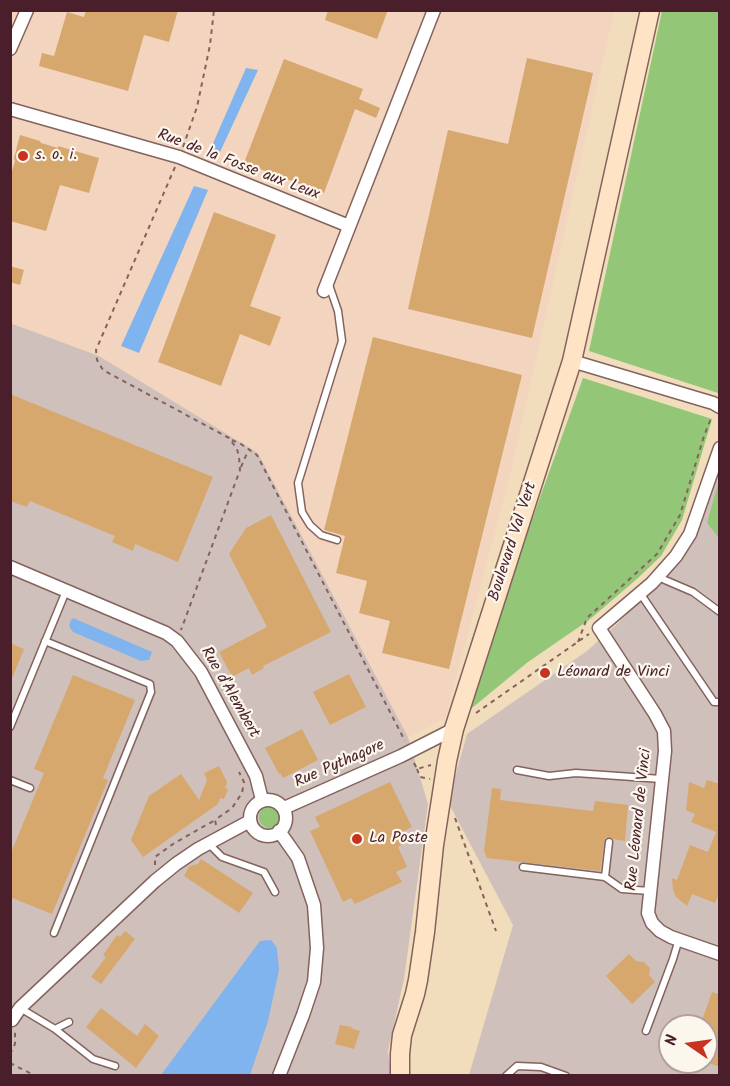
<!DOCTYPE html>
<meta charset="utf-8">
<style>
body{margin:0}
#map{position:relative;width:730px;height:1086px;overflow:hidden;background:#f1ddbc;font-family:Kalam,sans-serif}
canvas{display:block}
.frame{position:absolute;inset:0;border:12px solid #4a1f2b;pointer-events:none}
.north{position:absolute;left:658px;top:1014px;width:60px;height:60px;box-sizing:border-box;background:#fbf7ec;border:2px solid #b4a19f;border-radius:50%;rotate:283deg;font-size:16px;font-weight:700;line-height:24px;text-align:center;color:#4a1f2b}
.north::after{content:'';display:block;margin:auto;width:21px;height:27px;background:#c8321e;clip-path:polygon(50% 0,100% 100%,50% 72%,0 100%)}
</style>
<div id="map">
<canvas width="730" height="1086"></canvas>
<div class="frame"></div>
<div class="north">N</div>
</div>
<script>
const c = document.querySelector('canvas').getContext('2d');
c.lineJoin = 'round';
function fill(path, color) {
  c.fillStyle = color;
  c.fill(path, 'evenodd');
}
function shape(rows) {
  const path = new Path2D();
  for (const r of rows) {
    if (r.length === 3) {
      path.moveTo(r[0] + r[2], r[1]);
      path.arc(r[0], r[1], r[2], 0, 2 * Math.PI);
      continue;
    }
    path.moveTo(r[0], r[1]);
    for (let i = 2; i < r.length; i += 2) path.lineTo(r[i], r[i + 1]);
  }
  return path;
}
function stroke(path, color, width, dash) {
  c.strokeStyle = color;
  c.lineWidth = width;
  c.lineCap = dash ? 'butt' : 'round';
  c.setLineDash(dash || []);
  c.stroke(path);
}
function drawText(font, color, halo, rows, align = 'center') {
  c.font = font + ' Kalam,sans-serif';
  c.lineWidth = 4.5;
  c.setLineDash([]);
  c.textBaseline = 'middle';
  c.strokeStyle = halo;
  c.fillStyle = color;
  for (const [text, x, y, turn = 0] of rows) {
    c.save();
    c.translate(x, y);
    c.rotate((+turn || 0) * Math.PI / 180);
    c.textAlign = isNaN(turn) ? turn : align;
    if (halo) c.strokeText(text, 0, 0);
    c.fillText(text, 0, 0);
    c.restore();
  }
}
fill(shape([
 [10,11,614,11,509,479,445,719,408,737,258,453,99,356,11,323]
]), '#f3d4bf');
fill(shape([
 [10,323,99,356,258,453,408,737,428,804,404,979,388,1051,391,1075,11,1075],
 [719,469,719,1075,469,1075,513,925,448,802,467,734,587,651,617,624,685,553,700,523],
 [670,1026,706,1026,706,1062,670,1062]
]), '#cfc0bb');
fill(shape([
 [662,11,719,11,720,387,718,393,589,351],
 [583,378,712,419,682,520,661,556,638,578,589,620,528,662,461,717],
 [719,480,720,538,719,538,707,523],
 [270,817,11]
]), '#94c677');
fill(shape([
 [246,68,258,70,220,152,211,148],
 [194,186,208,190,139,353,121,346],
 [73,618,152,652,149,660,141,661,73,632,69,626,71,620],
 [271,940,277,948,279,970,268,1021,250,1075,161,1075,260,941]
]), '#80b4ee');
fill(shape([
 [86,10,178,10,169,42,144,35,128,91,39,66,42,53,54,56,67,12,84,17],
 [328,10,388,10,377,39,325,20],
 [527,58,593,73,532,338,408,309,448,130,508,144],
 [284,59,363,89,359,99,380,108,376,118,355,109,324,193,244,163],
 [20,135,40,141,41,143,58,148,58,146,99,158,89,193,60,185,46,231,10,221,10,178,15,161,14,158],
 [214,212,276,235,250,306,281,317,270,346,240,334,221,386,158,362],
 [10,266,24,270,20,285,10,282],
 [373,337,522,375,449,669,382,653,390,621,359,613,367,581,336,573,345,536,324,530],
 [10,394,213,477,178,562,135,544,133,551,112,542,115,536,30,501,27,507,10,501],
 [271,515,331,632,263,666,264,668,252,675,249,668,232,677,219,652,267,627,229,554,246,528],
 [10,643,24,649,11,681,10,681],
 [349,674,366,707,330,725,313,692],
 [73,675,135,700,103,778,108,780,52,914,10,897,10,855,44,773,34,769],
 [302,729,318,760,283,778,280,773,279,774,265,748],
 [219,766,227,782,225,788,228,789,224,799,220,798,218,804,143,857,131,840,149,796,181,774,199,800,207,780,204,773],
 [707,780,720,784,720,891,715,903,692,894,687,906,676,897,673,890,672,878,677,880,690,845,708,852,716,832,691,822,695,814,686,810,689,782,704,788],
 [390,782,412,827,398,834,403,844,398,847,407,867,396,872,402,882,355,904,351,898,343,902,310,831,320,827,315,817],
 [492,788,501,789,500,800,593,811,595,801,628,805,625,841,613,839,609,837,605,838,600,871,487,858,484,851],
 [201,859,253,893,239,913,184,876,189,866,198,864],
 [125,931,135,939,101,984,91,977,106,957,103,955,117,935,120,937],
 [629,954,636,961,644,962,650,968,649,975,655,982,632,1004,606,976],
 [712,992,720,995,720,1067,706,1062,706,1026,700,1026],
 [101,1008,137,1036,145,1024,159,1036,136,1068,86,1027],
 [340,1025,352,1027,351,1028,360,1031,354,1049,335,1044]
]), '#d7a86e');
const lane = shape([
 [328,282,338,311,342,341,298,483,302,512,310,525,321,535,337,540],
 [658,577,693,592,720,612],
 [640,593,714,702,720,702],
 [45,641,150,684,151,692,54,933],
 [10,727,66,591],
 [517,770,549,776,576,773,661,779],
 [10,780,30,788],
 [209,844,222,857,264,872,275,892],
 [523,867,605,877,622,889,650,891],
 [605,877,609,842],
 [20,1008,55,1029,93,1059,115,1066],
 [55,1029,69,1022],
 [646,1031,673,959,679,939],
 [506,1076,517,1066,541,1067,566,1076]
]);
const street = shape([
 [10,49,27,10],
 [10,109,179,157,349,226],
 [324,291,434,10],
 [572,361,713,403,720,407],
 [720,448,690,534,676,556,652,583,599,628,655,714,664,731,665,751,648,913,652,923,660,931,671,937,720,954],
 [10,567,166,633,177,641,201,672,256,776,262,800],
 [268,818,18],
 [284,808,401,756,454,729],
 [12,1020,20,1008,155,881,176,864,198,849,250,821],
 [279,1076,303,1015,314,982,317,948,314,905,298,858,279,831]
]);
const secondary = shape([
 [400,1076,400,1054,402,1035,415,994,418,980,425,932,434,845,447,761,454,729,572,361,650,10]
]);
stroke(lane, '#84625e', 9);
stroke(street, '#84625e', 15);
stroke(secondary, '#84625e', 21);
stroke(shape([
 [183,147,197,107,210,45,214,10],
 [175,167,96,350,97,360,103,370,229,438,237,449,239,457,240,470,181,630],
 [232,440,241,444,257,455,405,741],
 [241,467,248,451],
 [578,642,587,618,657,554,680,515,704,436,712,416],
 [476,713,589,634],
 [414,763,417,769,431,765],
 [417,769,420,777,430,779],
 [455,818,496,931],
 [216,825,215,820,232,808,242,793,244,782,239,772],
 [155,865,155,857,173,844,215,820],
 [10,1054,15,1044,15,1031],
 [10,1063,36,1076]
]), '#84625e', 2, [4.5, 4.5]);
stroke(lane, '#fff', 6);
stroke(street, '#fff', 12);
stroke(secondary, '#fee4c5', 18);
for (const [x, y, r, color] of [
 [23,156,6,"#c8321e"],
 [545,673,6,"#c8321e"],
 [357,839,6,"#c8321e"]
]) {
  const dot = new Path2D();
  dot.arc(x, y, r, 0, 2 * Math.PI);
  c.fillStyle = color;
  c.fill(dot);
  stroke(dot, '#fbf7ec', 2);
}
drawText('16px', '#4a1f2b', '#fbf7ec', [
 ["s. o. i.",35,156],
 ["Léonard de Vinci",557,673],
 ["La Poste",369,839]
], 'left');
drawText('16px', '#4a1f2b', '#fbf7ec', [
 ["Rue de la Fosse aux Leux",238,166,21],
 ["Boulevard Val Vert",514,542,-72],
 ["Rue d'Alembert",229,693,60],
 ["Rue Pythagore",340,765,-24],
 ["Rue Léonard de Vinci",640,820,-84]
]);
</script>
